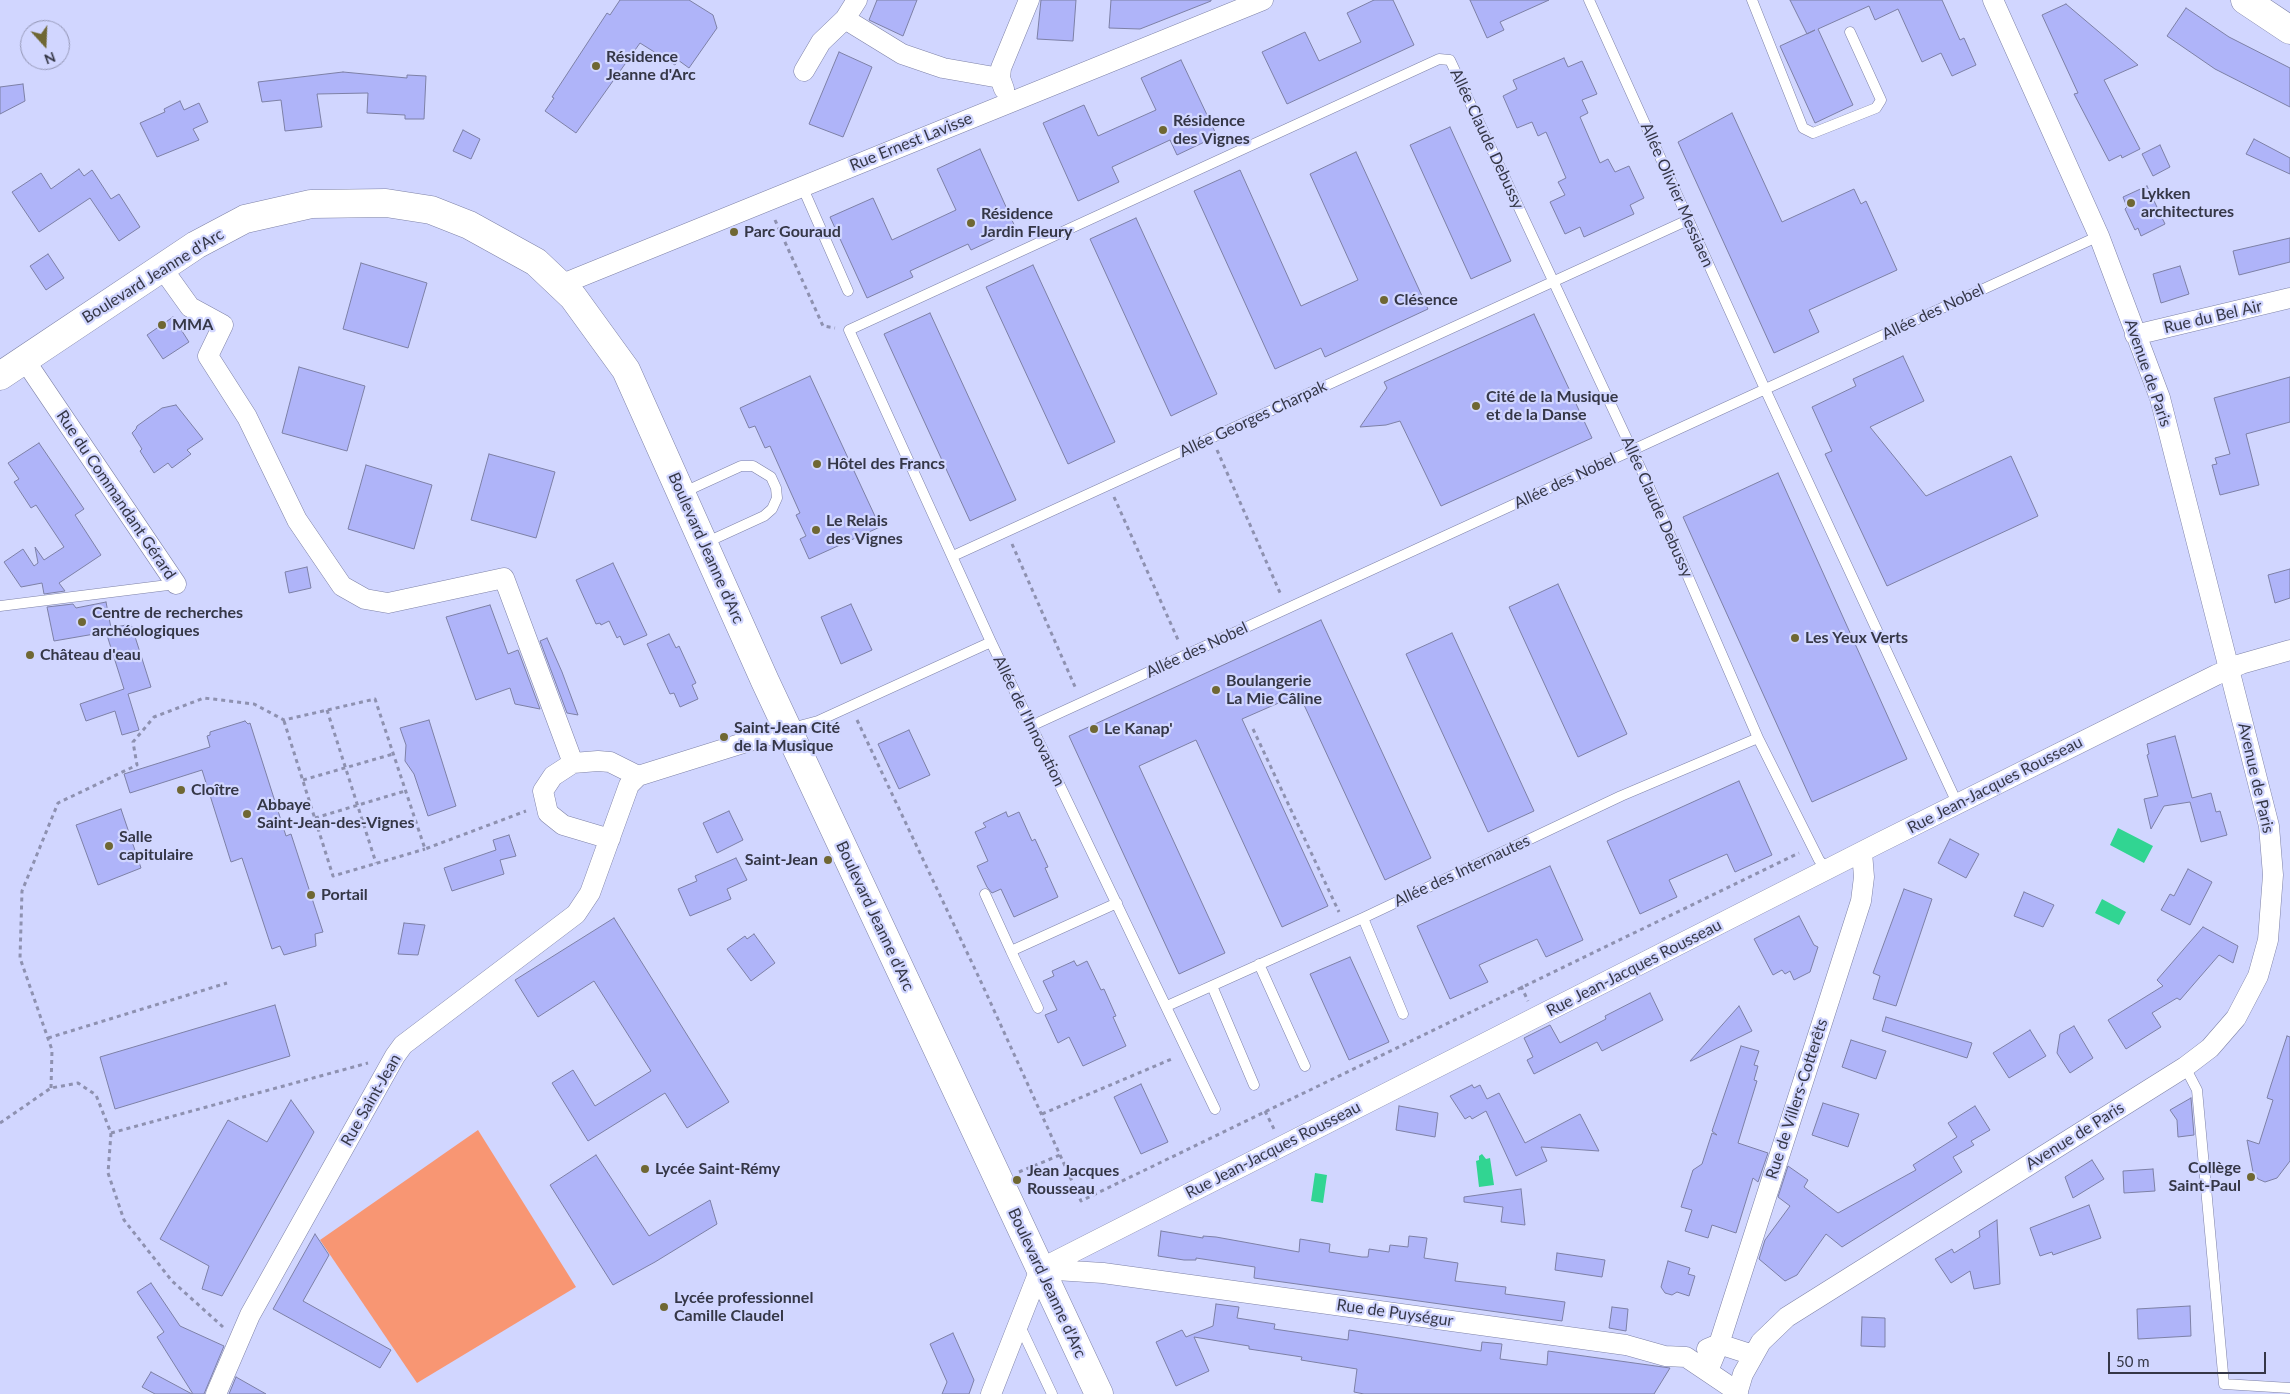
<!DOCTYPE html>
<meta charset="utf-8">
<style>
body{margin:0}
#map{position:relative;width:2290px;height:1394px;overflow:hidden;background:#d1d6ff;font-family:Lato,sans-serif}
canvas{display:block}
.north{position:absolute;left:20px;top:20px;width:50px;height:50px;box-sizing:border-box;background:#d1d6ff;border:1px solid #9396b5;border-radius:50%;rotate:160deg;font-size:14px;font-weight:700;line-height:20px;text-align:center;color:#353747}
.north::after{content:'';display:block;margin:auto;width:18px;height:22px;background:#6f6733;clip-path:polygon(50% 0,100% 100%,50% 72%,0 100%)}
.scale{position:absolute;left:2108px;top:1352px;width:158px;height:22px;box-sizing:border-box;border:2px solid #353747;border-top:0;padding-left:6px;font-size:15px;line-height:18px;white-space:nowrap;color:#353747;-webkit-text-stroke:4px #d1d6ff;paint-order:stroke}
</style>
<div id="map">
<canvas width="2290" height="1394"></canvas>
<div class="north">N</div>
<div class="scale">50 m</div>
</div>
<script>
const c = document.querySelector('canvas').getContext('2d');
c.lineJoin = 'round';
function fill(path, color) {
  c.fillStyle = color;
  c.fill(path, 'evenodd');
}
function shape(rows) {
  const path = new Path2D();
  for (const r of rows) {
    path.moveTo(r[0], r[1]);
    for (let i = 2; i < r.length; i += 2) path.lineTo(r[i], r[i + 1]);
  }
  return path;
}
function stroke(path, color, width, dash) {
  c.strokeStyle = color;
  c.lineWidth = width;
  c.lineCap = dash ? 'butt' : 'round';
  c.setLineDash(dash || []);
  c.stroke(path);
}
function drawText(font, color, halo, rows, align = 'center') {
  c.font = font + ' Lato,sans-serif';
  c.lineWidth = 4.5;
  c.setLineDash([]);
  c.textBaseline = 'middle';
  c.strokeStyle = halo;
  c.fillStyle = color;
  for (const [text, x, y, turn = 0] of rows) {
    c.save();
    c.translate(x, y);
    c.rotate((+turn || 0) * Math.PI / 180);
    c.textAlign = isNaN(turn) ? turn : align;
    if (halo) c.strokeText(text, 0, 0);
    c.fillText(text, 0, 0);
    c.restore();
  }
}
fill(shape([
 [478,1130,576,1287,417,1383,320,1240]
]), '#f89673');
fill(shape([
 [2118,828,2153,846,2144,863,2110,845],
 [2102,899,2126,912,2119,925,2095,913],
 [1482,1154,1486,1159,1490,1158,1494,1185,1479,1187,1476,1161,1479,1160,1479,1156],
 [1315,1173,1327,1175,1323,1203,1311,1201]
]), '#31d592');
const building = shape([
 [620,0,689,0,713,15,717,28,689,68,678,60,675,65,640,43,576,133,545,111,554,98,552,97,607,13,610,15,620,0],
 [877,0,917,0,903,36,869,20,877,0],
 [1041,0,1076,0,1073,41,1037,39,1041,0],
 [1111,0,1211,0,1211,1,1140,29,1109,28,1111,0],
 [1374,0,1393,0,1414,45,1287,104,1262,52,1305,32,1319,61,1361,42,1347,13,1374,0],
 [1470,0,1549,0,1500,22,1504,30,1487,38,1470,0],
 [1790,0,1942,0,1960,40,1964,38,1976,65,1952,76,1941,53,1922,62,1898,9,1875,20,1869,6,1818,29,1853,105,1815,123,1780,46,1815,30,1807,34,1790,0],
 [2066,4,2138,65,2104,80,2140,149,2122,158,2121,155,2109,161,2074,94,2078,93,2042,15,2066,4],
 [2186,8,2229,37,2290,68,2290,107,2215,69,2167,36,2186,8],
 [839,52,872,67,843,137,809,124,839,52],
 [1564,58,1568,67,1582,61,1597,94,1582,100,1588,113,1580,117,1600,163,1608,159,1615,172,1629,166,1644,198,1630,205,1634,214,1584,237,1580,227,1565,234,1550,202,1565,195,1558,182,1566,178,1546,132,1538,136,1532,122,1517,128,1503,96,1517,89,1513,80,1564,58],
 [1181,60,1217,136,1177,155,1170,140,1112,167,1119,182,1078,201,1043,123,1084,105,1098,136,1156,110,1141,78,1181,60],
 [343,72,407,78,407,75,426,76,424,119,405,119,405,115,367,113,368,93,317,94,322,127,285,131,281,100,262,102,258,82,343,72],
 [23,84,25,101,0,114,0,87,23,84],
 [180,101,184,110,199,103,208,122,193,129,199,140,157,157,140,123,165,112,164,109,180,101],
 [1732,113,1782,222,1854,189,1861,204,1866,201,1897,270,1809,310,1819,332,1774,353,1678,142,1732,113],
 [1450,127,1511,261,1471,279,1410,145,1450,127],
 [463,130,480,139,471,159,453,151,463,130],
 [2254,139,2290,158,2290,174,2246,154,2254,139],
 [2160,145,2170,167,2153,176,2142,154,2160,145],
 [980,149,1016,229,971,250,968,244,910,271,913,277,867,298,830,217,873,198,892,240,956,210,937,169,980,149],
 [1356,152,1428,309,1325,357,1321,348,1275,369,1194,191,1240,170,1301,306,1358,280,1310,174,1356,152],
 [79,169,84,176,92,170,111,199,119,194,140,227,119,241,90,198,39,232,12,192,41,173,51,189,79,169],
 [2147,186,2165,224,2141,236,2138,228,2135,230,2125,209,2127,207,2123,197,2147,186],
 [1136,218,1217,394,1171,416,1090,239,1136,218],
 [2290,238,2290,262,2239,275,2233,251,2290,238],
 [48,254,64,278,46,290,30,266,48,254],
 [361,263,427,283,408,348,343,329,361,263],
 [1033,265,1115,442,1068,464,986,287,1033,265],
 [2180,266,2189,294,2161,303,2153,274,2180,266],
 [930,313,1016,500,970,521,884,334,930,313],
 [1534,314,1592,438,1441,506,1400,421,1386,425,1360,427,1387,388,1384,382,1534,314],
 [173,317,189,342,163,359,147,335,173,317],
 [1903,356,1924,401,1870,427,1926,496,2011,456,2038,516,1887,586,1825,454,1832,451,1812,407,1856,386,1853,379,1903,356],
 [299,367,365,386,347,451,282,433,299,367],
 [810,376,880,527,809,559,800,539,806,536,796,515,800,513,770,446,765,448,755,426,749,428,740,408,810,376],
 [2290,377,2290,422,2246,434,2259,485,2220,495,2212,465,2217,464,2215,458,2230,454,2214,398,2290,377],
 [176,405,203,439,187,450,191,454,172,468,168,463,154,473,140,451,142,449,132,433,136,429,137,426,162,408,176,405],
 [39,443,84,509,75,515,101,555,59,583,65,591,44,594,42,583,21,587,4,562,23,549,34,566,38,563,35,547,44,560,64,547,36,505,31,508,14,482,19,479,8,463,39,443],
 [489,454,555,472,536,538,471,520,489,454],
 [366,465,432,485,414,549,348,529,366,465],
 [1778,473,1907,759,1812,802,1683,517,1778,473],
 [613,563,647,635,624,645,620,636,617,638,609,621,601,625,600,623,596,624,576,580,613,563],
 [307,567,311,588,289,593,285,572,307,567],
 [2290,569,2290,598,2275,603,2268,575,2290,569],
 [1558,584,1627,734,1578,757,1509,607,1558,584],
 [106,602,111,628,131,624,151,687,128,694,139,730,122,735,115,711,86,721,80,704,124,689,106,632,54,641,47,607,73,604,76,608,106,602],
 [851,604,872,650,841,664,821,617,851,604],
 [490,605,508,654,518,650,540,709,515,704,510,688,476,700,446,617,490,605],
 [1321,620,1431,858,1385,880,1299,694,1242,719,1328,906,1282,927,1196,740,1139,766,1225,953,1179,974,1069,736,1321,620],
 [1452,633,1534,811,1488,832,1406,654,1452,633],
 [669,634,676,648,679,646,696,683,692,685,698,699,680,707,674,693,670,694,647,644,669,634],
 [547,638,562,672,578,715,567,713,540,641,547,638],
 [429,720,456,806,428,816,414,774,405,761,406,745,400,728,429,720],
 [245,721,248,724,250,723,286,836,291,834,323,932,315,934,316,946,284,955,280,946,272,949,242,858,231,862,202,770,130,793,124,774,210,747,207,736,210,735,210,732,245,721],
 [909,730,930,775,899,789,878,744,909,730],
 [2175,736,2192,798,2211,793,2216,812,2220,811,2227,835,2201,842,2190,802,2164,806,2151,829,2144,799,2158,796,2147,755,2149,754,2147,744,2175,736],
 [1739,781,1772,855,1735,872,1727,854,1669,880,1677,897,1640,914,1607,841,1739,781],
 [121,809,141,868,98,885,76,825,121,809],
 [729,811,743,840,717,853,703,823,729,811],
 [1006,812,1008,817,1019,812,1032,841,1035,839,1048,867,1045,868,1058,897,1014,917,1001,889,992,893,987,887,977,866,988,861,975,832,986,827,983,823,1006,812],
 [509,835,516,856,500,860,504,874,452,891,444,868,496,850,493,840,509,835],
 [1950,839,1979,854,1966,878,1938,863,1950,839],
 [736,858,747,880,727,889,731,899,690,916,678,889,697,881,695,876,736,858],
 [1550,866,1583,940,1546,957,1537,939,1479,965,1488,982,1450,999,1417,926,1550,866],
 [2188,869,2212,882,2190,925,2161,910,2170,894,2174,896,2188,869],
 [1904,889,1932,899,1896,1006,1873,999,1880,976,1873,973,1904,889],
 [2024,892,2054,905,2043,927,2014,916,2024,892],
 [1799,916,1814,945,1818,947,1810,972,1794,980,1790,971,1785,974,1782,970,1773,975,1754,939,1799,916],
 [614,918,729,1102,687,1128,665,1093,588,1141,552,1083,573,1070,595,1106,651,1071,594,981,538,1017,515,980,614,918],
 [404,923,425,925,418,955,398,954,404,923],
 [2203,927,2238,946,2233,963,2219,955,2180,1000,2177,998,2152,1013,2161,1027,2126,1049,2108,1020,2163,986,2157,980,2203,927],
 [754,934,775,963,751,981,727,949,745,936,747,939,754,934],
 [1350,957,1389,1042,1349,1060,1310,974,1350,957],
 [1074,961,1077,966,1087,961,1101,990,1104,989,1116,1016,1113,1017,1126,1046,1083,1066,1069,1037,1058,1043,1045,1015,1057,1010,1043,981,1054,976,1052,971,1074,961],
 [1650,993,1663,1020,1602,1051,1597,1042,1534,1074,1527,1060,1533,1057,1524,1038,1550,1025,1560,1043,1606,1019,1605,1016,1650,993],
 [275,1005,290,1056,115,1109,100,1057,275,1005],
 [1739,1006,1752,1031,1691,1061,1690,1061,1739,1006],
 [1886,1017,1972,1043,1967,1058,1882,1031,1886,1017],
 [2074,1026,2093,1058,2070,1073,2057,1053,2060,1034,2074,1026],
 [2030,1030,2046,1056,2009,1078,1993,1053,2030,1030],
 [2287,1036,2290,1037,2290,1161,2277,1178,2265,1182,2258,1179,2253,1172,2247,1140,2259,1144,2273,1100,2267,1098,2271,1085,2287,1036],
 [1851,1040,1886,1051,1876,1079,1842,1067,1851,1040],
 [1741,1046,1759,1051,1754,1065,1758,1066,1754,1080,1757,1081,1738,1143,1768,1153,1758,1182,1753,1178,1736,1233,1712,1225,1708,1238,1685,1231,1692,1210,1681,1207,1693,1170,1702,1164,1712,1133,1717,1135,1712,1131,1741,1046],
 [1141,1084,1168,1142,1141,1154,1114,1097,1141,1084],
 [1472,1085,1474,1088,1480,1085,1487,1099,1499,1093,1525,1143,1580,1114,1599,1151,1541,1147,1547,1161,1516,1176,1486,1111,1472,1119,1470,1116,1465,1119,1450,1096,1472,1085],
 [2191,1098,2194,1135,2178,1137,2177,1120,2170,1110,2191,1098],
 [291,1100,314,1132,222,1296,202,1289,209,1266,160,1239,228,1120,267,1142,291,1100],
 [1823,1103,1859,1114,1848,1147,1812,1135,1823,1103],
 [1399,1106,1438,1113,1435,1137,1396,1130,1399,1106],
 [1975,1106,1990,1130,1971,1141,1974,1145,1953,1157,1962,1172,1842,1247,1826,1234,1797,1275,1785,1281,1759,1259,1765,1240,1790,1206,1778,1197,1788,1166,1808,1180,1804,1187,1838,1213,1916,1170,1913,1165,1957,1137,1948,1123,1975,1106],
 [596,1155,649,1236,710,1200,717,1224,655,1262,613,1285,550,1185,596,1155],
 [2092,1160,2104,1179,2073,1198,2065,1177,2092,1160],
 [2153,1169,2155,1191,2124,1193,2123,1171,2153,1169],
 [1521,1189,1525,1225,1501,1222,1503,1207,1464,1202,1464,1197,1521,1189],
 [2089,1205,2101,1238,2053,1255,2052,1252,2040,1256,2030,1228,2089,1205],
 [1997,1220,2000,1284,1974,1289,1970,1271,1951,1283,1935,1259,1952,1249,1954,1253,1980,1237,1979,1231,1997,1220],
 [1161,1231,1203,1238,1203,1236,1216,1237,1299,1252,1300,1239,1330,1244,1329,1252,1362,1257,1368,1257,1369,1249,1389,1252,1390,1245,1408,1247,1409,1236,1427,1238,1424,1258,1458,1263,1455,1281,1506,1287,1505,1294,1565,1302,1562,1321,1254,1278,1255,1267,1196,1258,1196,1260,1184,1260,1158,1256,1161,1231],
 [315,1234,329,1255,303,1301,391,1350,380,1368,273,1309,315,1234],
 [1557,1253,1605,1260,1602,1277,1555,1270,1557,1253],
 [1668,1261,1690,1268,1688,1274,1695,1276,1689,1296,1677,1292,1672,1295,1665,1293,1661,1287,1668,1261],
 [151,1283,180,1326,224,1346,204,1394,193,1394,157,1337,164,1332,137,1292,151,1283],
 [1216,1304,1239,1307,1237,1318,1275,1324,1274,1329,1348,1340,1349,1330,1481,1351,1482,1342,1502,1344,1500,1359,1547,1365,1548,1351,1670,1368,1654,1394,1364,1394,1354,1392,1357,1369,1301,1360,1302,1357,1249,1349,1249,1346,1194,1337,1209,1371,1176,1386,1156,1342,1182,1330,1186,1337,1213,1326,1216,1304],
 [2190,1306,2191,1336,2138,1339,2137,1309,2190,1306],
 [1612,1307,1628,1309,1626,1331,1609,1328,1612,1307],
 [1862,1317,1885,1318,1885,1347,1861,1346,1862,1317],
 [953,1333,974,1380,969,1394,942,1394,947,1382,930,1344,953,1333],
 [151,1372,192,1394,155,1394,142,1387,151,1372],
 [236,1377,266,1394,229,1394,236,1377]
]);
fill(building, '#afb4f9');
stroke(building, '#7d80a6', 1);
const lane = shape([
 [1589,0,1765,389,1958,805],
 [1752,0,1803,128,1813,133,1876,108,1881,100,1850,32],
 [802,186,848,291],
 [682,493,741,466,753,466,771,477,776,488,777,498,772,509,764,516,705,543],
 [953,556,1688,220],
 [0,606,176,584],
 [1031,726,2099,236],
 [788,729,818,721,991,642],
 [985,894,1011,951],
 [1363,918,1403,1014],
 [1259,964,1305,1066],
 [1212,986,1254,1085],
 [1167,1006,1363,918,1621,796,1758,738],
 [1038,1008,1011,951,1117,903],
 [2185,1067,2197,1090,2224,1384,2290,1388],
 [1215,1109,991,642,849,330,1439,59,1450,60,1647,482,1758,738,1819,860,1828,870],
 [1019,1324,1052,1394]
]);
const street = shape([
 [845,19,902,54,943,68,1000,78],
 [804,71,821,42,845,19,857,0],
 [1004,89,1000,78,1001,68,1029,0],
 [162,268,190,307,223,325,208,356,247,417,297,520,342,586,365,599,388,603,504,578,573,763],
 [560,285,1263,0],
 [2135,335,2290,298],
 [24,359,176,584],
 [610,839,563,825,548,813,543,791,553,776,573,763,598,761,610,762,638,776],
 [1040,1269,1881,842,2216,675,2241,664,2290,650],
 [1040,1269,1103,1273,1626,1345,1665,1356,1686,1357,1738,1392],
 [1707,1349,1719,1344,1753,1355],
 [1708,1371,1719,1344,1861,901,1864,877,1862,852],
 [216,1394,250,1315,395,1056,403,1045,576,914,590,893,629,785,638,776,788,729],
 [991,1394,1040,1269],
 [1737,1394,1743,1374,1761,1342,1787,1317,2185,1067,2210,1048,2236,1018,2258,976,2268,940,2273,875,2269,826,2160,398,2099,236,1993,0]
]);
const secondary = shape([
 [2245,0,2290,30],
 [0,376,196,245,245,219,311,204,386,203,431,210,469,225,536,262,573,297,626,370,765,681,1099,1394]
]);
stroke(lane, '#7e82a7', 11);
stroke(street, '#7e82a7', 21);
stroke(secondary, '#7e82a7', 29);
stroke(shape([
 [775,220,823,326,835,328],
 [1217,450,1281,595],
 [1114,497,1179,642],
 [1012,544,1076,689],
 [327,710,376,863],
 [857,720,982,984,1081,1201,1799,853],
 [284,721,333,876,425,849],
 [1253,729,1339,912],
 [303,780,393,754],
 [315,818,405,791],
 [1521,986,1528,1001],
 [48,1038,227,983],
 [51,1088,52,1050,20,958,22,891,58,803,137,765,133,742,154,717,204,698,254,704,284,720,375,699,425,849,526,811],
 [1265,1111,1274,1129],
 [1042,1114,1174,1058],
 [0,1123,51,1088,78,1083,96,1095,111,1133,108,1173,124,1220,172,1281,223,1327],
 [111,1133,368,1063],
 [1019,1172,1060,1155]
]), '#8e91b0', 3, [4, 4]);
stroke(lane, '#fff', 10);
stroke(street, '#fff', 20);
stroke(secondary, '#fff', 28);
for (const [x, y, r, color] of [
 [596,66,5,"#6f6733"],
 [1163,130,5,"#6f6733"],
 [2131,203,5,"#6f6733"],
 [971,223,5,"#6f6733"],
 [734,232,5,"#6f6733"],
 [1384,300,5,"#6f6733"],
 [162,325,5,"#6f6733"],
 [1476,406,5,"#6f6733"],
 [817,464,5,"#6f6733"],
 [816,530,5,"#6f6733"],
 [82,622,5,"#6f6733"],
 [1795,638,5,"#6f6733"],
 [30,655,5,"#6f6733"],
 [1216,690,5,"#6f6733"],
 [1094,729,5,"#6f6733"],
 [724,737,5,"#6f6733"],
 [181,790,5,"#6f6733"],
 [247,814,5,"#6f6733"],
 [109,846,5,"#6f6733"],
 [828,860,5,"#6f6733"],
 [311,895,5,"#6f6733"],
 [645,1169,5,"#6f6733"],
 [2251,1177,5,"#6f6733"],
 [1017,1180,5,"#6f6733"],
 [664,1307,5,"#6f6733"]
]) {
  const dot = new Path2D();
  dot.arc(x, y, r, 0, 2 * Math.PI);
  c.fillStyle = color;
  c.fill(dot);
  stroke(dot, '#d1d6ff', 2);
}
drawText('bold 16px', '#353747', '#d1d6ff', [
 ["Résidence",606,57],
 ["Jeanne d'Arc",606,75],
 ["Résidence",1173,121],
 ["des Vignes",1173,139],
 ["Lykken",2141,194],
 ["architectures",2141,212],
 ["Résidence",981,214],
 ["Jardin Fleury",981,232],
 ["Parc Gouraud",744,232],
 ["Clésence",1394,300],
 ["MMA",172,325],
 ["Cité de la Musique",1486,397],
 ["et de la Danse",1486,415],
 ["Hôtel des Francs",827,464],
 ["Le Relais",826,521],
 ["des Vignes",826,539],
 ["Centre de recherches",92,613],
 ["archéologiques",92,631],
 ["Les Yeux Verts",1805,638],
 ["Château d'eau",40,655],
 ["Boulangerie",1226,681],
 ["La Mie Câline",1226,699],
 ["Saint-Jean Cité",734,728],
 ["de la Musique",734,746],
 ["Le Kanap'",1104,729],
 ["Cloître",191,790],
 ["Abbaye",257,805],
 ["Saint-Jean-des-Vignes",257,823],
 ["Salle",119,837],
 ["capitulaire",119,855],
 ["Saint-Jean",818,860,"right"],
 ["Portail",321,895],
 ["Collège",2241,1168,"right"],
 ["Saint-Paul",2241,1186,"right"],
 ["Lycée Saint-Rémy",655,1169],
 ["Jean Jacques",1027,1171],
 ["Rousseau",1027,1189],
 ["Lycée professionnel",674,1298],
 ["Camille Claudel",674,1316]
], 'left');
drawText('16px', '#353747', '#d1d6ff', [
 ["Allée Claude Debussy",1487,139,65],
 ["Rue Ernest Lavisse",911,142,-22],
 ["Allée Olivier Messiaen",1677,195,66],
 ["Boulevard Jeanne d'Arc",153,276,-32],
 ["Allée des Nobel",1933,312,-25],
 ["Rue du Bel Air",2213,317,-13],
 ["Avenue de Paris",2148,373,71],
 ["Allée Georges Charpak",1253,419,-25],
 ["Allée des Nobel",1565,481,-25],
 ["Rue du Commandant Gérard",116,495,56],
 ["Allée Claude Debussy",1657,507,66],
 ["Boulevard Jeanne d'Arc",706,548,66],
 ["Allée des Nobel",1197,650,-25],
 ["Allée de l'Innovation",1029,721,64],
 ["Avenue de Paris",2256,778,77],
 ["Rue Jean-Jacques Rousseau",1995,785,-27],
 ["Allée des Internautes",1462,871,-25],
 ["Boulevard Jeanne d'Arc",875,916,65],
 ["Rue Jean-Jacques Rousseau",1634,968,-27],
 ["Rue de Villers-Cotterêts",1797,1099,-72],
 ["Rue Saint-Jean",371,1100,-60],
 ["Avenue de Paris",2075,1136,-32],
 ["Rue Jean-Jacques Rousseau",1273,1150,-27],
 ["Boulevard Jeanne d'Arc",1047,1283,65],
 ["Rue de Puységur",1395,1313,8]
]);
</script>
